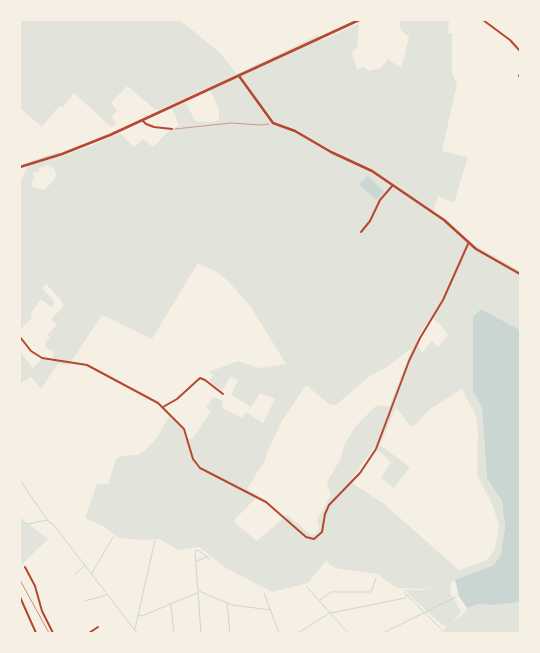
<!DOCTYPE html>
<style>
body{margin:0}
#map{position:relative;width:540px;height:653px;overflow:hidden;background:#f6efe4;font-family:"Work Sans",sans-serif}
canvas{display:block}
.frame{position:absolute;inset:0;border:21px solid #f6efe4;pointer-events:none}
</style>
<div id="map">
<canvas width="540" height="653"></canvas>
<div class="frame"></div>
</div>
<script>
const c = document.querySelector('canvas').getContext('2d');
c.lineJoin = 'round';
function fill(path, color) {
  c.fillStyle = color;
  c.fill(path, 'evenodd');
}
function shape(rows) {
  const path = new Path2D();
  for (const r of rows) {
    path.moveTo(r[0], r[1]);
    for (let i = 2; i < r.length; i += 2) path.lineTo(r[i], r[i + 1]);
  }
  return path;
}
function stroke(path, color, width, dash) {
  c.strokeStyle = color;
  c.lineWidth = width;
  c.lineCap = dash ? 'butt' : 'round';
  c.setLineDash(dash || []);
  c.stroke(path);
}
fill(shape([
 [20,20,180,20,220,53,237,74,318,35,323,40,359,23,357,47,352,53,357,70,364,67,368,71,381,68,388,59,401,68,409,37,401,30,399,20,433,21,433,20,449,20,448,33,452,33,452,73,457,84,442,151,468,157,454,203,438,196,433,211,448,221,469,242,520,271,520,330,481,309,473,392,482,407,487,479,502,501,505,527,501,554,494,565,455,580,450,584,451,594,461,612,452,622,465,613,467,608,479,604,494,605,520,602,520,633,439,633,447,627,440,623,404,590,424,590,438,586,425,589,397,588,377,574,335,568,326,561,308,583,272,592,226,568,199,547,179,550,159,539,143,540,119,538,103,526,85,518,97,484,108,484,116,459,121,456,137,455,144,451,157,438,169,416,182,429,187,440,193,438,211,411,206,408,213,397,223,401,222,408,242,418,246,412,263,423,275,399,260,393,251,407,231,395,238,380,231,376,222,391,209,381,213,375,209,372,238,361,259,368,286,364,251,307,228,281,217,272,198,263,152,339,102,315,69,365,58,364,41,389,31,377,20,384,20,352,33,368,42,359,52,362,54,351,45,348,46,341,50,338,47,335,57,325,51,319,64,306,61,300,46,284,42,288,55,302,51,307,41,299,31,313,32,318,20,330,20,181,27,169,28,162,58,152,60,157,93,145,120,133,134,147,143,139,153,147,168,132,179,125,172,108,186,103,195,121,212,122,219,120,219,110,209,87,157,111,127,86,111,103,117,110,112,117,116,123,111,127,74,93,63,107,59,106,42,127,20,108],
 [48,165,50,168,54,167,56,174,55,179,44,190,33,187,31,181,34,180,33,173,40,171,39,168],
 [431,317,441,325,448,335,438,347,432,341,422,353,416,340],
 [412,348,389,407,377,405,356,426,345,443,340,460,327,482,331,495,317,519,319,528,316,534,310,534,287,515,257,541,234,522,235,519,258,496,247,489,265,460,268,450,282,421,306,385,329,404,336,405,371,375,384,369],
 [462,389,476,416,478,433,477,475,492,504,499,525,495,549,486,561,459,570,383,503,355,485,351,480,374,447,391,462,381,478,394,488,410,467,380,445,396,407,410,426,415,425,430,409],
 [20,517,48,539,20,566]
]), '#e2e4dc');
fill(shape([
 [368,176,384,192,376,200,359,184],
 [481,309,520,330,520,602,494,605,479,604,467,608,459,596,455,580,494,565,501,554,505,527,502,501,487,479,482,407,473,392,473,317]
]), '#c9d6d2');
stroke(shape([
 [20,480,48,521,53,524,137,633],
 [28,524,47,520],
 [196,561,207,557],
 [92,573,113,537],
 [75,575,85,565],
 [306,586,348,633],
 [199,591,232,605,271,610],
 [404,592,441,629],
 [264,593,279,633],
 [320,600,331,592,371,592,376,578],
 [85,601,106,595],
 [227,603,230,633],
 [171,605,174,633],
 [331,613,405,598,407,595],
 [138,615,142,616,197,593],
 [135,629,155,540],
 [201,633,195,551,198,550,210,559],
 [298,633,331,612],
 [383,633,456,597]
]), '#c9d6d2', 1);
stroke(shape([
 [175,129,231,123,260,125,269,124]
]), '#b5482f', 0.5);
stroke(shape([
 [483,20,510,40,520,51],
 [520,74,519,76,520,77],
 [142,120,146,124,154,127,172,129],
 [361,232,370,221,380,200,393,185],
 [20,337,31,351,42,358,87,365,158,403,184,429,193,459,200,468,266,502,306,537,314,539,322,532,325,514,329,505,360,473,376,449,409,361,420,338,443,300,468,244],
 [163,407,177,399,200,378,205,380,223,394],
 [25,567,35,586,42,611,53,633],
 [20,597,36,633],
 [89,633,98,627]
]), '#b5482f', 2);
stroke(shape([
 [239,76,273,123,295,131,331,152,372,171,444,220,476,249,520,274],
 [20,167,62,154,110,135,359,20]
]), '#b5482f', 2.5);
stroke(shape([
 [20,580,49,633]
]), '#cf8b77', 1);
</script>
